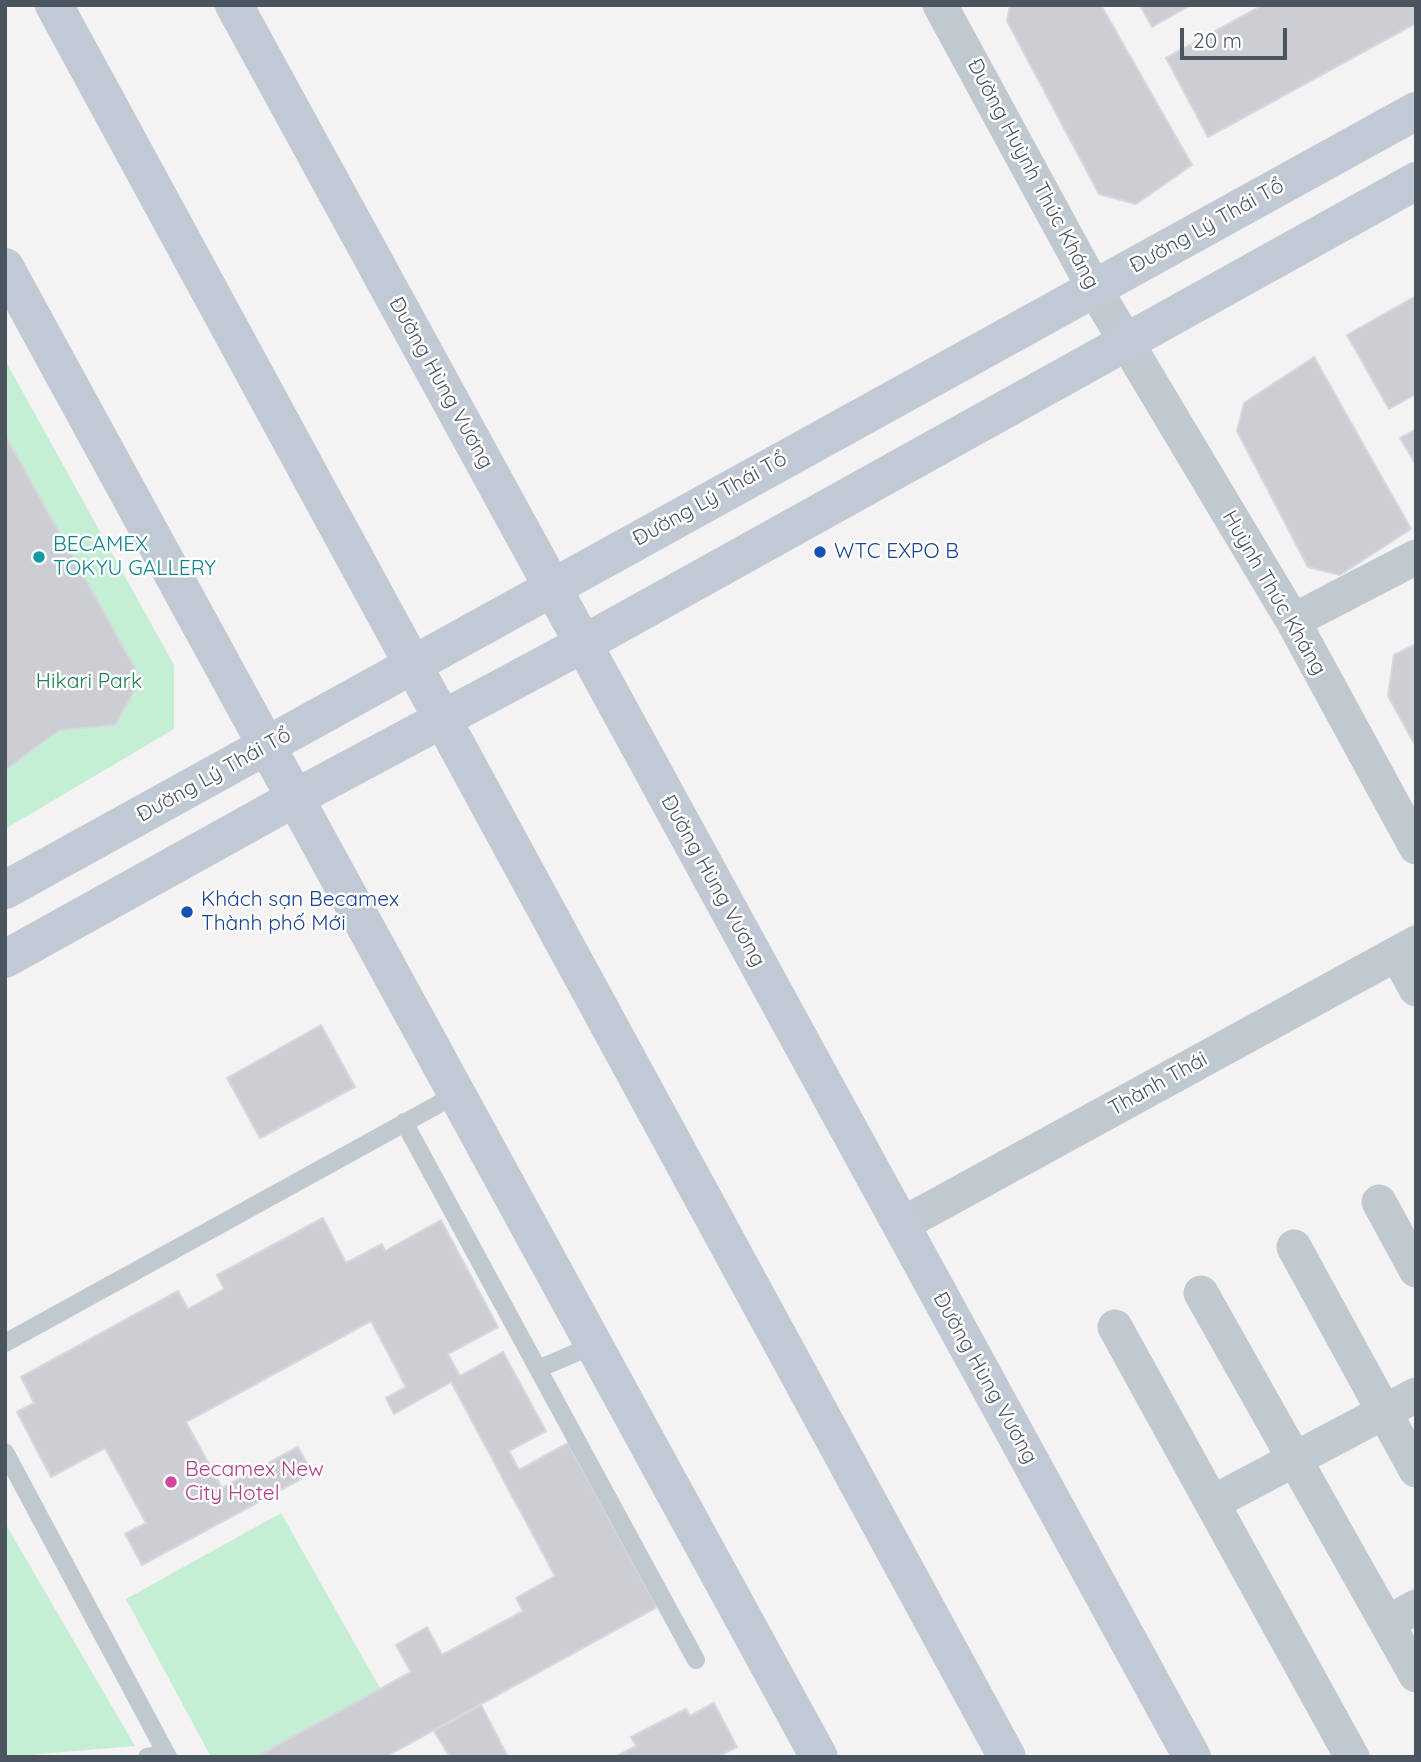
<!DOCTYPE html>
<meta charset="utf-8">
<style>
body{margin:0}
#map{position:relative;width:1421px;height:1762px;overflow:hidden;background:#f4f2f2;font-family:Quicksand,sans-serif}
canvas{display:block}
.frame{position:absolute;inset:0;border:7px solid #4a555f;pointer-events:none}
.scale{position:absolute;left:1180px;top:28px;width:107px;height:32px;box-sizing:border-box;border:4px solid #4a555f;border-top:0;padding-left:9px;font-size:21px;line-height:24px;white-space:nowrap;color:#4a555f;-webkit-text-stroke:5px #fff;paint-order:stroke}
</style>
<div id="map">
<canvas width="1421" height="1762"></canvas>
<div class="frame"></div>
<div class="scale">20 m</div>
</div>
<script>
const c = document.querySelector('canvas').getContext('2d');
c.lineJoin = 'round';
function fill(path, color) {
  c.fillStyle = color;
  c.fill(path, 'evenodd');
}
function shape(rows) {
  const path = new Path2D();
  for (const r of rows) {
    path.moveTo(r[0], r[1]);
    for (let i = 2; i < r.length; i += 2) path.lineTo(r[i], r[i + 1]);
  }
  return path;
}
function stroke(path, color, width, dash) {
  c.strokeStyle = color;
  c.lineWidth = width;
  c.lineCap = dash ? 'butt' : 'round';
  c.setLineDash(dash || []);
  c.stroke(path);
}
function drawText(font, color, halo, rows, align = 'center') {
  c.font = font + ' Quicksand,sans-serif';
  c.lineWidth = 5;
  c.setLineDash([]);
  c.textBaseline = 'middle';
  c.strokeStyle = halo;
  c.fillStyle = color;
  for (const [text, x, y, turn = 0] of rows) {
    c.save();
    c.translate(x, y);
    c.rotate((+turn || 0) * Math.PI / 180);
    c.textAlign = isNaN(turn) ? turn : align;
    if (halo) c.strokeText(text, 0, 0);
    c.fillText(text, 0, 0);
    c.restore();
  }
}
fill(shape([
 [5,360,174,665,174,729,5,829],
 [281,1513,381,1690,255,1757,211,1757,126,1599],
 [5,1523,135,1746,5,1757]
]), '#c4efd5');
const building = shape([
 [1010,5,1101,5,1192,165,1136,204,1099,194,1007,21,1010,5],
 [1140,5,1191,5,1152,27,1140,5],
 [1263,5,1416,5,1416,23,1208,137,1166,58,1263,5],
 [1416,296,1416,394,1389,409,1347,335,1416,296],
 [1314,357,1411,529,1340,575,1308,567,1237,431,1244,403,1314,357],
 [1416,429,1416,465,1400,438,1416,429],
 [5,435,141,679,115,725,60,730,5,770,5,435],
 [1416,644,1416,747,1388,696,1394,655,1416,644],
 [321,1025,355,1087,260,1138,227,1078,321,1025],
 [323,1218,346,1263,382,1244,385,1251,441,1220,498,1327,448,1354,460,1376,503,1352,546,1431,509,1451,519,1470,568,1443,657,1607,385,1757,256,1757,411,1672,396,1645,427,1627,442,1655,523,1611,516,1598,555,1576,451,1382,394,1414,386,1398,406,1387,371,1321,186,1422,222,1488,298,1447,312,1473,142,1565,125,1534,146,1523,105,1448,51,1477,17,1412,34,1403,21,1377,178,1291,188,1309,224,1289,217,1275,323,1218],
 [714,1703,737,1747,717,1757,615,1757,636,1746,631,1737,686,1709,690,1716,714,1703],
 [481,1705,508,1757,450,1757,434,1731,481,1705]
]);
fill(building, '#ccced4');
stroke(building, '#d6d8dd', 2);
stroke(shape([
 [404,1122,696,1660],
 [5,1343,457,1094],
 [538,1369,594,1345],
 [5,1452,168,1757],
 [147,1757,167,1754]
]), '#c1c9d0', 18);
stroke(shape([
 [940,5,1094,288,1293,621,1416,847],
 [1293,621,1416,557],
 [1397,954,1416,989],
 [1379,1202,1416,1270],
 [901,1225,1416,943],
 [1294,1247,1416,1470],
 [1201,1293,1416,1675],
 [1115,1327,1352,1757],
 [1212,1503,1416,1395],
 [1387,1623,1416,1607]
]), '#c1c9d0', 35);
stroke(shape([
 [54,5,1007,1757],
 [234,5,1192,1757],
 [5,267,819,1757],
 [5,890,1416,111],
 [5,959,295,798,583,644,1416,181]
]), '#c1cad4', 38);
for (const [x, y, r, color] of [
 [820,552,7,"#1a4fb4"],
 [39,557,7,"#0f9aa8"],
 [187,912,7,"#1a4fb4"],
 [171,1482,7,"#d1479c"]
]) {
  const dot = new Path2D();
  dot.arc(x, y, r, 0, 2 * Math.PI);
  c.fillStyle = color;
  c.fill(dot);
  stroke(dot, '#fff', 2.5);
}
drawText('21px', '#4a555f', '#fff', [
 ["Đường Huỳnh Thúc Kháng",1033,174,62],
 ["Đường Lý Thái Tổ",1207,226,-29],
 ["Đường Hùng Vương",441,383,61],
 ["Đường Lý Thái Tổ",710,499,-29],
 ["Huỳnh Thúc Kháng",1274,593,60],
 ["Đường Lý Thái Tổ",214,775,-29],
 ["Đường Hùng Vương",713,881,61],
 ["Thành Thái",1158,1084,-29],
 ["Đường Hùng Vương",985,1378,61]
]);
drawText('21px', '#0d838f', '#fff', [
 ["BECAMEX",53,545],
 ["TOKYU GALLERY",53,569]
], 'left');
drawText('21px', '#164399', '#fff', [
 ["WTC EXPO B",834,552],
 ["Khách sạn Becamex",201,900],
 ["Thành phố Mới",201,924]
], 'left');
drawText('21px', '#1c804f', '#fff', [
 ["Hikari Park",89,682]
]);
drawText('21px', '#b23c85', '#fff', [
 ["Becamex New",185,1470],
 ["City Hotel",185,1494]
], 'left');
</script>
